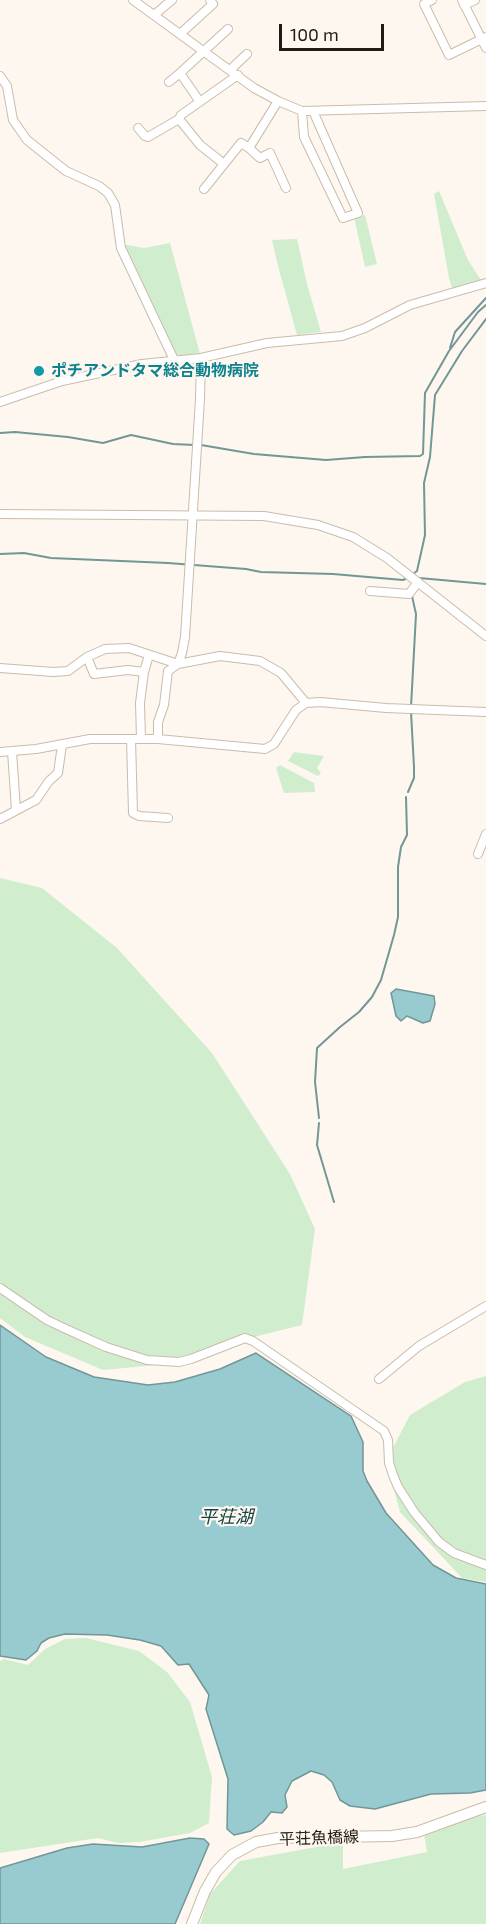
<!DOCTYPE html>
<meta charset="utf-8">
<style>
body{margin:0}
#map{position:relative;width:486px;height:1924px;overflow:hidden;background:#fdf7ef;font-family:"Exo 2",sans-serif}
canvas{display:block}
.scale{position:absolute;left:279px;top:24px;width:105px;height:27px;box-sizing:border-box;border:3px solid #201b14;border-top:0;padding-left:8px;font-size:18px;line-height:21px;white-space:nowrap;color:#201b14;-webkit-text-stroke:4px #fdf7ef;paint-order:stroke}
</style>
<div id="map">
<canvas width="486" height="1924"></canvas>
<div class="scale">100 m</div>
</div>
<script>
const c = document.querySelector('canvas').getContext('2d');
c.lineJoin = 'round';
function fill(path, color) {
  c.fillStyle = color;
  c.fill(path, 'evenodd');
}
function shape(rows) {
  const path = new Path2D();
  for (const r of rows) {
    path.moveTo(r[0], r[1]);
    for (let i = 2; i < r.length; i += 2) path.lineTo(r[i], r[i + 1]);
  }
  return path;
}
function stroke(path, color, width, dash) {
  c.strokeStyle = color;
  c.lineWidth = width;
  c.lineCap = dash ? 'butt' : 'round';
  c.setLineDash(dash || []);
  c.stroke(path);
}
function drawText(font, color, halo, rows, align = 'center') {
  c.font = font + ' "Exo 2","Noto Sans JP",sans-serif';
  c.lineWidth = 4.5;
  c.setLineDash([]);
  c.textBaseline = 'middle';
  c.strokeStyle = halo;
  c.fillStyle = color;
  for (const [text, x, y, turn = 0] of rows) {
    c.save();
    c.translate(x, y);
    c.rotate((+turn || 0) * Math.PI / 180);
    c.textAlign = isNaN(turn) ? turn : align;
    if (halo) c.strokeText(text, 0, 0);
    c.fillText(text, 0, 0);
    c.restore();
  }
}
fill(shape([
 [439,191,468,260,481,280,452,288,449,278,434,194],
 [365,215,377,264,365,267,354,217],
 [297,239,307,284,321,332,297,335,278,266,272,240],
 [170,243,200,354,182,357,175,353,122,244,144,248],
 [294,752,324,756,317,768,321,773,318,776,288,761],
 [280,765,314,783,315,792,284,793,276,768],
 [0,878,42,888,117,948,212,1053,290,1174,315,1229,302,1325,246,1339,188,1362,103,1370,25,1337,0,1318],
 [486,1376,486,1582,462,1578,400,1512,386,1461,410,1415,465,1382],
 [86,1638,139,1651,167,1672,190,1702,212,1777,209,1823,190,1833,139,1842,118,1843,98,1838,0,1853,0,1661,4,1659,28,1665,45,1649,65,1639],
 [486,1815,486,1924,200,1924,210,1894,240,1861,343,1842,343,1869,427,1852,424,1834,457,1819]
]), '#d0eece');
const water = shape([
 [396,989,434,996,435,1004,430,1021,423,1023,407,1016,401,1021,396,1016,391,993,396,989],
 [0,1325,46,1357,94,1377,148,1385,175,1382,220,1369,256,1353,351,1416,363,1442,363,1471,367,1481,386,1513,433,1565,456,1578,486,1584,486,1790,470,1793,431,1794,375,1809,350,1806,340,1800,332,1782,324,1775,311,1771,292,1781,285,1795,287,1807,282,1813,271,1812,263,1822,251,1831,234,1835,227,1829,228,1779,206,1709,209,1695,189,1664,178,1665,161,1646,140,1640,107,1635,65,1634,49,1638,41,1643,37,1651,26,1660,0,1656,0,1325],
 [190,1838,204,1839,209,1844,175,1924,0,1924,0,1868,67,1848,93,1844,142,1847,190,1838]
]);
fill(water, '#97cbcf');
stroke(water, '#739697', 1.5);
stroke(shape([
 [450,348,455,332,486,298],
 [0,433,15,432,68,437,103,443,131,435,173,444,195,445],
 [201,445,254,454,326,460,365,457,420,456,423,454,425,393,449,351,478,312,486,305],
 [0,554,24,553,51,558,168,563,246,569,261,572,333,574,403,580,409,577,417,571,425,535,424,483,430,457,435,395,462,351,486,319],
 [419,578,486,584],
 [411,707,416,614,412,596],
 [408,792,414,778,414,767,411,712],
 [319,1118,315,1082,317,1048,340,1027,359,1012,372,997,381,980,394,935,398,917,398,867,401,847,407,835,406,797],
 [319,1123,317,1145,334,1202]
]), '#739697', 2);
const minor = shape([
 [133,0,254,88,278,101,302,111,486,106],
 [432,0,424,4,449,55,486,37],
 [462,0,486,48],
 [464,5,475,0],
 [154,15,172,0],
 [180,34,213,4,210,0],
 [230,70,247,54],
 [0,76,7,86,13,120,27,140,66,171,99,186,108,193,115,205,121,248,175,362],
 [169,82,180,73],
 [278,101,249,148,260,158,270,153,286,188],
 [200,102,180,73,228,29],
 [302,111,304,137,343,218,358,213,313,111],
 [179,119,200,145,224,164],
 [138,128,145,136,148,137,179,119,181,115,238,75],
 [204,189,241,143,249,148],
 [0,402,62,381,142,364,201,358,267,343,342,336,365,328,410,305,486,283],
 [0,514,264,516,318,525,353,537,387,558,486,636],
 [370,591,409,594,418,582],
 [87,657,94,674,128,670,144,672],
 [0,668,53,672,68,671,87,657,105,649,129,648,178,664,220,656,260,661,281,673,306,703],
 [131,739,133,813,139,816,168,818],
 [141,739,140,703,144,672,149,655],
 [158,739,158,722,164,705,168,671,178,664,182,653,185,637,200,399,201,358],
 [12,751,16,810],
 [0,752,36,749,90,739,158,739,265,749,274,744,296,710,306,703,320,702,386,708,486,712],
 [0,819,36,800,49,781,58,773,62,745],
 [478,854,486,834],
 [0,1288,47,1320,66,1329,106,1347,147,1360,179,1362,191,1359,245,1338,253,1341,384,1431,388,1440,389,1463,393,1475,398,1487,414,1512,439,1542,454,1553,486,1565],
 [379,1379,419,1346,486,1306]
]);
const major = shape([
 [192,1924,205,1891,216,1872,232,1855,256,1842,278,1838,392,1836,417,1832,486,1807]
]);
stroke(minor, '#cabcaa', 10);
stroke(major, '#cabcaa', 12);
stroke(minor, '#fff', 8);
stroke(major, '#fff', 10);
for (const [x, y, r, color] of [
 [39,371,6,"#0f9aa8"]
]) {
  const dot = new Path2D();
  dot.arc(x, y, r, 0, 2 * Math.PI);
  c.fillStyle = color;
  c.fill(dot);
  stroke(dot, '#fdf7ef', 2);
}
drawText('bold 16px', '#0d838f', '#fdf7ef', [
 ["ポチアンドタマ総合動物病院",51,371]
], 'left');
drawText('16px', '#201b14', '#fdf7ef', [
 ["平荘魚橋線",319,1838,-2]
]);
drawText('italic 18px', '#124246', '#fdf7ef', [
 ["平荘湖",226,1517]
]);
</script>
